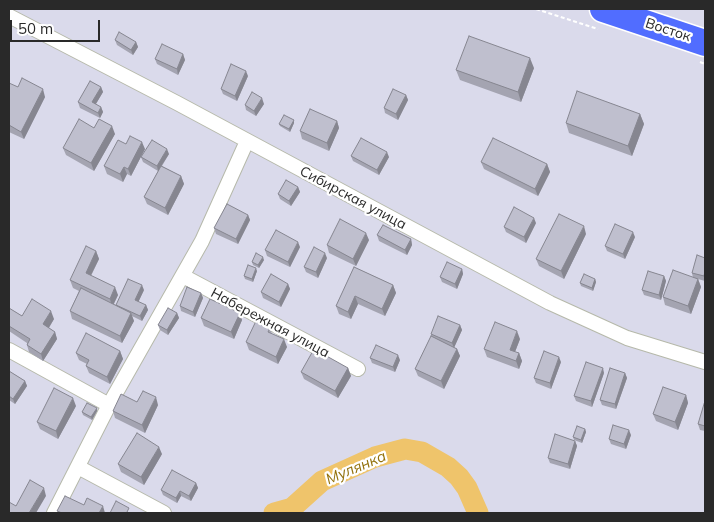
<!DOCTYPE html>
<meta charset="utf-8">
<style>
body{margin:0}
#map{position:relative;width:714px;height:522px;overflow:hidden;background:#dadaeb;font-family:Mulish,sans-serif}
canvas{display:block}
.frame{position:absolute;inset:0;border:10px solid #292929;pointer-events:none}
.scale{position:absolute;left:10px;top:20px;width:90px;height:22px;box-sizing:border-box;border:2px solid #292929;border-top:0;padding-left:6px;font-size:15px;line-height:18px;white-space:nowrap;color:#292929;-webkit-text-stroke:4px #fff;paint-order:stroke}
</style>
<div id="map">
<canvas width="714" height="522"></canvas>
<div class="frame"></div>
<div class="scale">50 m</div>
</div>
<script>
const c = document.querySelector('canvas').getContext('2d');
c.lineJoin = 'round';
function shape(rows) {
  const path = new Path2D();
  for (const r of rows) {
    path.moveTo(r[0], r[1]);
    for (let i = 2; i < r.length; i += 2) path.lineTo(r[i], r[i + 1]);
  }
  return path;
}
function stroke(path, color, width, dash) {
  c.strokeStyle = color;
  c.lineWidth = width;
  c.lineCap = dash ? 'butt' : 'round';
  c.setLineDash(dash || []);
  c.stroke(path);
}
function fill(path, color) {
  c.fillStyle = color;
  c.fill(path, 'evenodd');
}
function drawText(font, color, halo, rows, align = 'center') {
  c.font = font + ' Mulish,sans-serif';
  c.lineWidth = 4.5;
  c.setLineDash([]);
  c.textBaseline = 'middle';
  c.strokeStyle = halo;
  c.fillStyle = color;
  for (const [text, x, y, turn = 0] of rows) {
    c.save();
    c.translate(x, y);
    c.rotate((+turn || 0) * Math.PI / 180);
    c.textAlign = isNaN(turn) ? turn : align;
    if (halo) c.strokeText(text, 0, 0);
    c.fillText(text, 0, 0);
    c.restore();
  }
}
stroke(shape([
 [274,513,292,508,322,481,375,457,405,449,422,452,448,467,459,477,467,488,478,513]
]), '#efc46b', 21);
const street = shape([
 [9,16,177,103,550,303,627,338,705,362],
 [183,276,358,369],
 [9,350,109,405],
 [78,467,164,513],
 [54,513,109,405,202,241,247,141]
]);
const highway = shape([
 [603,9,705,43]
]);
stroke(street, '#b6b9aa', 16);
stroke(highway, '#fff', 29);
stroke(shape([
 [536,9,598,29],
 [700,62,705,64]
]), '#fff', 2, [4, 2.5]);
stroke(street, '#fff', 14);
stroke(highway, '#516dff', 26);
fill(shape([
 [115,40,136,42,138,47,133,55,117,45],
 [183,54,185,60,178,75,157,64,155,59],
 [534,68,521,102,460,80,456,70],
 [248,76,237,101,223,94,221,89],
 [9,84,45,97,24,139,9,132],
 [101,87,103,92,96,104,101,107,103,112,100,118,80,108,78,102],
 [406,95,408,100,398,120,385,113,384,108],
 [264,104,256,116,246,110,245,105],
 [640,114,644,124,632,156,569,133,566,123],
 [337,121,339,128,329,151,302,139,300,131],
 [294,123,290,132,280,126,279,124],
 [94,128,115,134,94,171,66,155,63,148],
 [126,144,145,149,131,176,127,174,123,182,107,174,104,166],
 [169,154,162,166,181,176,184,184,168,215,147,204,144,197,158,171,143,162,141,157],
 [351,156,389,157,379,175,353,161],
 [481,162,547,164,550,172,538,196,484,169],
 [298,187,300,192,291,206,280,199,278,194],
 [248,215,250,220,238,244,216,234,214,228],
 [536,223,526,243,506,232,504,227],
 [586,234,564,279,539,266,536,259],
 [377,235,411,239,412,245,407,255,379,241],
 [635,237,625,259,607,251,605,246],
 [369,240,356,266,329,253,327,245],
 [300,247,290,267,267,256,265,250],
 [96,251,99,259,91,276,118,295,114,304,117,306,116,305,144,290,138,302,146,305,148,310,142,321,132,316,134,321,122,343,72,319,70,311,79,291,73,288,70,280],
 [327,258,318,278,306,272,304,267],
 [705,258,705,281,698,279,701,287,691,314,665,305,663,297,693,278,692,273],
 [264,260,259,268,253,265,252,262],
 [354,267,393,285,396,293,385,316,358,304,351,319,339,314,336,306],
 [462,269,463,274,457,289,442,282,440,277],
 [257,271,253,282,245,279,244,276],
 [664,276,666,281,661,300,644,295,642,290],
 [595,279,596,282,593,291,581,286,580,283],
 [288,284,290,289,281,307,263,298,261,292],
 [201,293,203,298,195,317,181,311,180,306],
 [9,308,22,316,54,319,49,328,55,332,57,339,43,361,29,352,27,345,27,343,9,331],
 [177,313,179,318,168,335,160,330,158,325],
 [240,313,242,320,234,339,204,326,201,318],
 [460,325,462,330,454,347,457,349,460,356,444,389,418,376,415,369,431,336,431,334],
 [270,328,272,334,287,347,278,364,249,350,246,342],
 [520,339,515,352,519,353,522,361,519,369,487,357,484,349],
 [120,351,123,359,110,384,89,373,86,366,87,364,79,360,76,353],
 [370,358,400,360,395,372,372,363],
 [561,362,551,389,536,383,534,378],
 [348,368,351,376,338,398,304,379,301,372],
 [9,371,25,381,27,386,15,404,9,400],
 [604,373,592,407,576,401,574,396],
 [625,373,627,378,616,409,602,405,600,400],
 [686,395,688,403,678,430,656,421,653,414],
 [137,402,158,405,145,433,115,418,113,411],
 [705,405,705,431,700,430,698,424],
 [76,406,58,439,40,429,37,422],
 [97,408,97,411,92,420,83,415,82,412],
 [585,429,586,432,582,443,574,440,573,437],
 [631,435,626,449,611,444,609,439],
 [575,441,577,446,570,469,550,463,548,458],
 [162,454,144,485,121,472,118,464],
 [196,483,198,488,191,501,181,496,177,503,163,495,161,490]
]), '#a4a4b1');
fill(shape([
 [136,42,138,47,133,55,131,50],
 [183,54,185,60,178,75,177,69],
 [530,58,534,68,521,102,518,92],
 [246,71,248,76,237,101,235,96],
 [101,87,103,92,94,107,92,102],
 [43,89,45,97,24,139,21,132],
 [406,95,408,100,398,120,396,114],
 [262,98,264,104,256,116,254,111],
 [101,107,103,112,100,118,98,113],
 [640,114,644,124,632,156,628,146],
 [294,120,294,123,290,132,289,129],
 [337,121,339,128,329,151,327,143],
 [112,126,115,134,94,171,91,163],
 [142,142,145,149,131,176,128,169],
 [167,149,169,154,158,171,157,166],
 [387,152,389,157,379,175,377,170],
 [547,164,550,172,538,196,535,189],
 [124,167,127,174,123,182,120,174],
 [181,176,184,184,168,215,165,208],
 [298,187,300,192,291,206,289,201],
 [248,215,250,220,238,244,236,239],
 [534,218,536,223,526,243,524,237],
 [584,226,586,234,564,279,561,271],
 [633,232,635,237,625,259,623,254],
 [366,233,369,240,356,266,353,259],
 [411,239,412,245,407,255,405,250],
 [298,242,300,247,290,267,288,262],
 [96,251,99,259,88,281,86,273],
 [325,253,327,258,318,278,316,272],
 [263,257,264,260,259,268,258,265],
 [256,268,257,271,253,282,252,279],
 [462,269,463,274,457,289,455,284],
 [664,276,666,281,661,300,659,295],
 [595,279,596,282,593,291,592,288],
 [698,279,701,287,691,314,688,306],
 [288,284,290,289,281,307,279,302],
 [142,285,144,290,137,305,135,300],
 [393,285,396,293,385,316,382,309],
 [115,287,118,295,112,307,110,299],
 [201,293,203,298,195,317,193,312],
 [355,296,358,304,351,319,348,312],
 [146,305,148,310,142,321,140,316],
 [51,311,54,319,46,332,43,324],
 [131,313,134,321,122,343,120,336],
 [177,313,179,318,168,335,167,330],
 [240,313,242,320,234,339,231,332],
 [460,325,462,330,454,348,452,343],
 [517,331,520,339,513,357,510,350],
 [55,332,57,339,43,361,41,354],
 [284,339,287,347,278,364,276,357],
 [457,349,460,356,444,389,441,381],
 [120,351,123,359,110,384,107,377],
 [519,353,522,361,519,369,516,361],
 [398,355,400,360,395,372,393,367],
 [559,357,561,362,551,389,550,383],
 [348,368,351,376,338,398,335,391],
 [603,368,604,373,592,407,591,401],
 [625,373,627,378,616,409,615,404],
 [25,381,27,386,15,404,13,399],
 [686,395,688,403,678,430,675,422],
 [156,397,158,405,145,433,142,425],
 [73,398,76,406,58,439,56,431],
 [97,408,97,411,92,420,91,417],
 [585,429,586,432,582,443,581,440],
 [629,430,631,435,626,449,624,444],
 [575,441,577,446,570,469,568,464],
 [159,447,162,454,144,485,141,477],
 [196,483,198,488,191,501,189,496],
 [44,488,46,496,36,513,29,513],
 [180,491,181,496,177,503,176,498],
 [103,506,105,513,99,513]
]), '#868690');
const building = shape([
 [119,32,136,42,131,50,115,40,119,32],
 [469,36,530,58,518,92,456,70,469,36],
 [162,44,183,54,177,69,155,59,162,44],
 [231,64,246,71,235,96,221,89,231,64],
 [22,78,43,89,21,132,9,125,9,83,18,87,22,78],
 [90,81,101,87,92,102,101,107,98,113,78,102,90,81],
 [393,89,406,95,396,114,384,108,393,89],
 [577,91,640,114,628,146,566,123,577,91],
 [252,92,262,98,254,111,245,105,252,92],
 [310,109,337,121,327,143,300,131,310,109],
 [284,115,294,120,289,129,279,124,284,115],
 [79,119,94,128,99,119,112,126,91,163,63,148,79,119],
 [130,136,142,142,128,169,124,167,120,174,104,166,118,140,126,144,130,136],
 [361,138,387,152,377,170,351,156,361,138],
 [493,138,547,164,535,189,481,162,493,138],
 [152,140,167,149,157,166,141,157,152,140],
 [161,166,181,176,165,208,144,197,161,166],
 [286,180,298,187,289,201,278,194,286,180],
 [227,204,248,215,236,239,214,228,227,204],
 [514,207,534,218,524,237,504,227,514,207],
 [559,214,584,226,561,271,536,259,559,214],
 [340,219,366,233,353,259,327,245,340,219],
 [615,224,633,232,623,254,605,246,615,224],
 [383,225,411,239,405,250,377,235,383,225],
 [276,230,298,242,288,262,265,250,276,230],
 [86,246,96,251,86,273,115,287,110,299,70,280,86,246],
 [314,247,325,253,316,272,304,267,314,247],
 [256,253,263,257,258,265,252,262,256,253],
 [697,255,705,258,705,271,704,276,692,273,697,255],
 [447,262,462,269,455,284,440,277,447,262],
 [248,265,256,268,252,279,244,276,248,265],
 [354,267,393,285,382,309,355,296,348,312,336,306,354,267],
 [673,270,698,279,688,306,663,297,673,270],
 [648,271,664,276,659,295,642,290,648,271],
 [271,274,288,284,279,302,261,292,271,274],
 [584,274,595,279,592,288,580,283,584,274],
 [128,279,142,285,135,300,146,305,140,316,116,305,128,279],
 [187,287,201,293,193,312,180,306,187,287],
 [81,288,131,313,120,336,70,311,81,288],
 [32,299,51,311,43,324,55,332,41,354,27,345,30,339,9,326,9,308,22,316,32,299],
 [210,299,240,313,231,332,201,318,210,299],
 [168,308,177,313,167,330,158,325,168,308],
 [438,316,460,325,452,343,431,334,438,316],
 [256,321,270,328,268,332,284,339,276,357,246,342,256,321],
 [495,322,517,331,510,350,519,353,516,361,484,349,495,322],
 [86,333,120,351,107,377,86,366,89,360,76,353,86,333],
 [431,336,457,349,441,381,415,369,431,336],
 [376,345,398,355,393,367,370,358,376,345],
 [314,349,348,368,335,391,301,372,314,349],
 [544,351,559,357,550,383,534,378,544,351],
 [586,362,603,368,591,401,574,396,586,362],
 [610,368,625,373,615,404,600,400,610,368],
 [9,371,25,381,13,399,9,396,9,371],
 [663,387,686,395,675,422,653,414,663,387],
 [54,388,73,398,56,431,37,422,54,388],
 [143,391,156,397,142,425,113,411,121,394,137,402,143,391],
 [87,403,97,408,91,417,82,412,87,403],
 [704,404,705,405,705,426,698,424,704,404],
 [613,425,629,430,624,444,609,439,613,425],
 [577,426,585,429,581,440,573,437,577,426],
 [137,433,159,447,141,477,118,464,137,433],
 [555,434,575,441,568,464,548,458,555,434],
 [172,470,196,483,189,496,180,491,176,498,161,490,172,470],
 [30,480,44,488,29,513,9,513,9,502,16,506,30,480],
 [65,496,84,505,87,498,103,506,99,513,62,513,57,511,65,496],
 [116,501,129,508,127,512,130,513,110,513,116,501]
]);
fill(building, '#bfbfce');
stroke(building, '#868690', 1);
drawText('14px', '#292929', '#fff', [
 ["Восток",668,30,18],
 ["Сибирская улица",353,198,28],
 ["Набережная улица",270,323,28]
]);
drawText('italic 15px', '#92710c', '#fff', [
 ["Мулянка",356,468,-23]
]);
</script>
